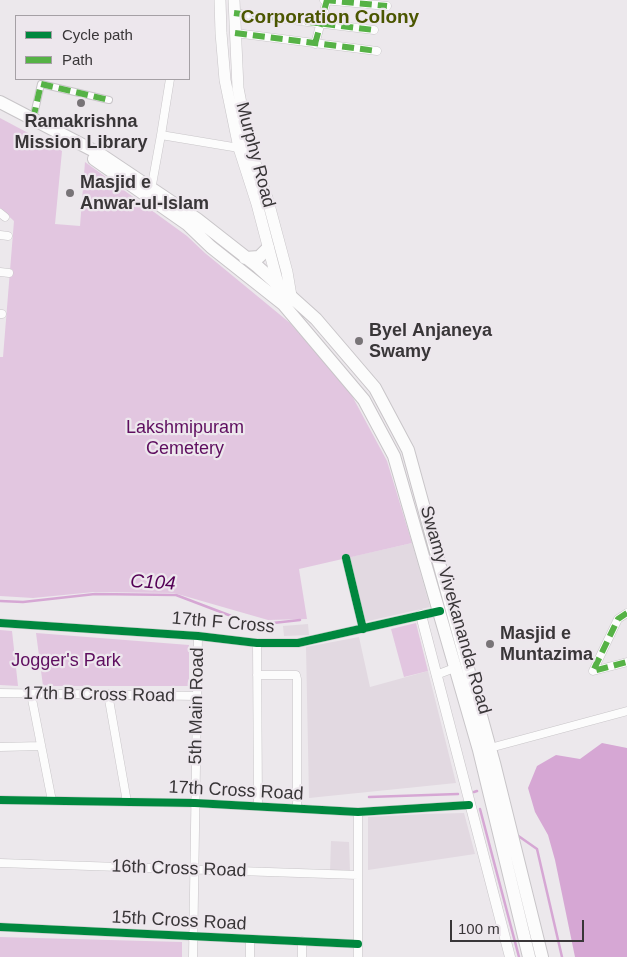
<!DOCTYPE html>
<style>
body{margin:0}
#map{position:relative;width:627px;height:957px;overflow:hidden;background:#ece8ec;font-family:Helvetica,sans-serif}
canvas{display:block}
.legend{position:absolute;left:15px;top:15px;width:175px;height:65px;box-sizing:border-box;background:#ede7ed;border:1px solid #a5a0a5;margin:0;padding:6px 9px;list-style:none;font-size:15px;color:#393638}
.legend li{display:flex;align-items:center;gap:10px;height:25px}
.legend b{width:25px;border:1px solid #a5a0a5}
.scale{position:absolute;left:450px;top:920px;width:134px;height:22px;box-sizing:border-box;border:2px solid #393638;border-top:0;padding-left:6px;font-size:15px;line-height:18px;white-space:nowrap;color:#393638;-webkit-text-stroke:4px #ede7ed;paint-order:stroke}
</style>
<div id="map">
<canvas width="627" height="957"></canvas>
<ul class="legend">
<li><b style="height:6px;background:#00873e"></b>Cycle path</li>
<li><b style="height:6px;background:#56b246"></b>Path</li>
</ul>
<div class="scale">100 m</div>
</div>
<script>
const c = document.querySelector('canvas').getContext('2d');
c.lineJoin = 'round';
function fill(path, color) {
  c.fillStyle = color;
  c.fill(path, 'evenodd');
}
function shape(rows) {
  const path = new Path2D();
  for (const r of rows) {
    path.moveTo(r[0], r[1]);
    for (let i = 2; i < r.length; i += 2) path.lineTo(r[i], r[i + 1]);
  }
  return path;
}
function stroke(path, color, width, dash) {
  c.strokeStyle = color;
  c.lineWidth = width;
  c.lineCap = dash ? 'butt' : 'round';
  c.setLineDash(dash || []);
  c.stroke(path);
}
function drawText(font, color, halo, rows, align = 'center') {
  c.font = font + ' Helvetica,sans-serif';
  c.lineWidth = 4.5;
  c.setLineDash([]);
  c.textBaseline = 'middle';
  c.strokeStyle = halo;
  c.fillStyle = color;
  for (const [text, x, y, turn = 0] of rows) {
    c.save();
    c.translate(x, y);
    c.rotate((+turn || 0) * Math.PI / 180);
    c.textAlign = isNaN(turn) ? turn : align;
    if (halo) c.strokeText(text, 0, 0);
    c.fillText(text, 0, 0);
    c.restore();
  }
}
fill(shape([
 [412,543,430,607,364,622,350,557],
 [308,624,309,635,284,636,283,626],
 [359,637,370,687,428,671,456,783,309,798,306,647],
 [464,813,475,854,368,870,368,817,425,814],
 [331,841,349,842,350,872,330,872]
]), '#e2d9e1');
fill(shape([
 [0,118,62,151,55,224,80,226,85,162,187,236,205,253,290,323,350,392,387,461,412,543,299,569,307,619,268,620,174,593,94,592,33,598,0,596,0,357,3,357,14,221,0,208],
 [416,623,428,671,404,677,391,629],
 [0,630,12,631,18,686,0,685],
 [36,633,189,645,189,686,43,686],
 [0,937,182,942,182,957,0,957]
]), '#e2c6e0');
fill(shape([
 [602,743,627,748,627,957,575,957,555,860,548,835,535,812,528,788,537,766,556,755,580,759]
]), '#d6a7d4');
stroke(shape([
 [0,601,23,602,95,594,176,595,255,625,300,620],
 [474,792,477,791],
 [369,797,458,794],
 [480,809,519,957],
 [517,835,537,849,562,957]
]), '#d6a7d4', 2.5);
const pedestrian = shape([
 [33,119,41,84,109,100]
]);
const minor = shape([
 [324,0,387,6],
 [234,13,374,30],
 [235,33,377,51],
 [315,44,327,0],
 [161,135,239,148],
 [151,190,161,135,170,79],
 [0,213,5,217],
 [0,235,8,236],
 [0,272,9,273],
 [0,314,2,314],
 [346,558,363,629],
 [627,613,618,619,593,671,627,662],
 [0,623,198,636,257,643,298,643,440,611],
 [257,643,258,806],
 [257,675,296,675,297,679,297,808],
 [436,675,457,667],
 [0,693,197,696],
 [31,694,52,801],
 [108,694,127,802],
 [0,747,41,746],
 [490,748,627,711],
 [0,800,195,803,358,812,469,805],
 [0,863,358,875],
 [0,927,358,944],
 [193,957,198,636],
 [250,957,250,939],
 [302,957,302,941],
 [358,957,358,812]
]);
const tertiary = shape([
 [421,615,510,957]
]);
const secondary = shape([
 [220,0,221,33,225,80,239,148,257,204,278,284,276,286],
 [234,0,238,88,249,145,268,201,287,272,291,296,288,300]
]);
const primary = shape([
 [0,102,100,154,197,219,257,266,316,319,375,388,408,450,494,763,542,957],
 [94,159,187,224,211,247,283,304,364,400,394,456,479,750,529,957],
 [245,258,259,257,268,248]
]);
stroke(pedestrian, '#c8c5c8', 8);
stroke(minor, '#c8c5c8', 9);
stroke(tertiary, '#c8c5c8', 11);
stroke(secondary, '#c8c5c8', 12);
stroke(primary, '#c8c5c8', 14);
stroke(pedestrian, '#fcfcfc', 6);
stroke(minor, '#fcfcfc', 8);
stroke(tertiary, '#fcfcfc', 10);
stroke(secondary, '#fcfcfc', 11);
stroke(primary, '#fcfcfc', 12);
stroke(shape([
 [324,0,387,6],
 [234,13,374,30],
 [235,33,377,51],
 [315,44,327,0],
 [33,119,41,84,109,100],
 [627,613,618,619,593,671,627,662]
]), '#56b246', 6, [12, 6]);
stroke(shape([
 [346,558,363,629],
 [0,623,198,636,257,643,298,643,440,611],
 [0,800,195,803,358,812,469,805],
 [0,927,358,944]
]), '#00873e', 8);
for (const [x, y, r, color] of [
 [81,103,5,"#787477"],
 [70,193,5,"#787477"],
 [359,341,5,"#787477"],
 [490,644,5,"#787477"]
]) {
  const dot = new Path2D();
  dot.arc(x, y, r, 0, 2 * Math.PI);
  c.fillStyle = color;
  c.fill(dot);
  stroke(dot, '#ede7ed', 2);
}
drawText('bold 18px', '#393638', '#ede7ed', [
 ["Ramakrishna",81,122,"center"],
 ["Mission Library",81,143,"center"],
 ["Masjid e",80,183],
 ["Anwar-ul-Islam",80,204],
 ["Byel Anjaneya",369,331],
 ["Swamy",369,352],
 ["Masjid e",500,634],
 ["Muntazima",500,655]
], 'left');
drawText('18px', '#393638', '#ede7ed', [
 ["Murphy Road",255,155,75],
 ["Swamy Vivekananda Road",455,610,74],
 ["17th F Cross",223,623,5],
 ["17th B Cross Road",99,695,1],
 ["5th Main Road",197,706,-89],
 ["17th Cross Road",236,791,3],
 ["16th Cross Road",179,869,2],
 ["15th Cross Road",179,921,3]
]);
drawText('18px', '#5e0e5f', '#ede7ed', [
 ["Lakshmipuram",185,428],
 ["Cemetery",185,449],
 ["Jogger's Park",66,661]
]);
drawText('bold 19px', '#4b5600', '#ede7ed', [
 ["Corporation Colony",330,18]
]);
drawText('italic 19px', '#540156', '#ede7ed', [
 ["C104",153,583,3]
]);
</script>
